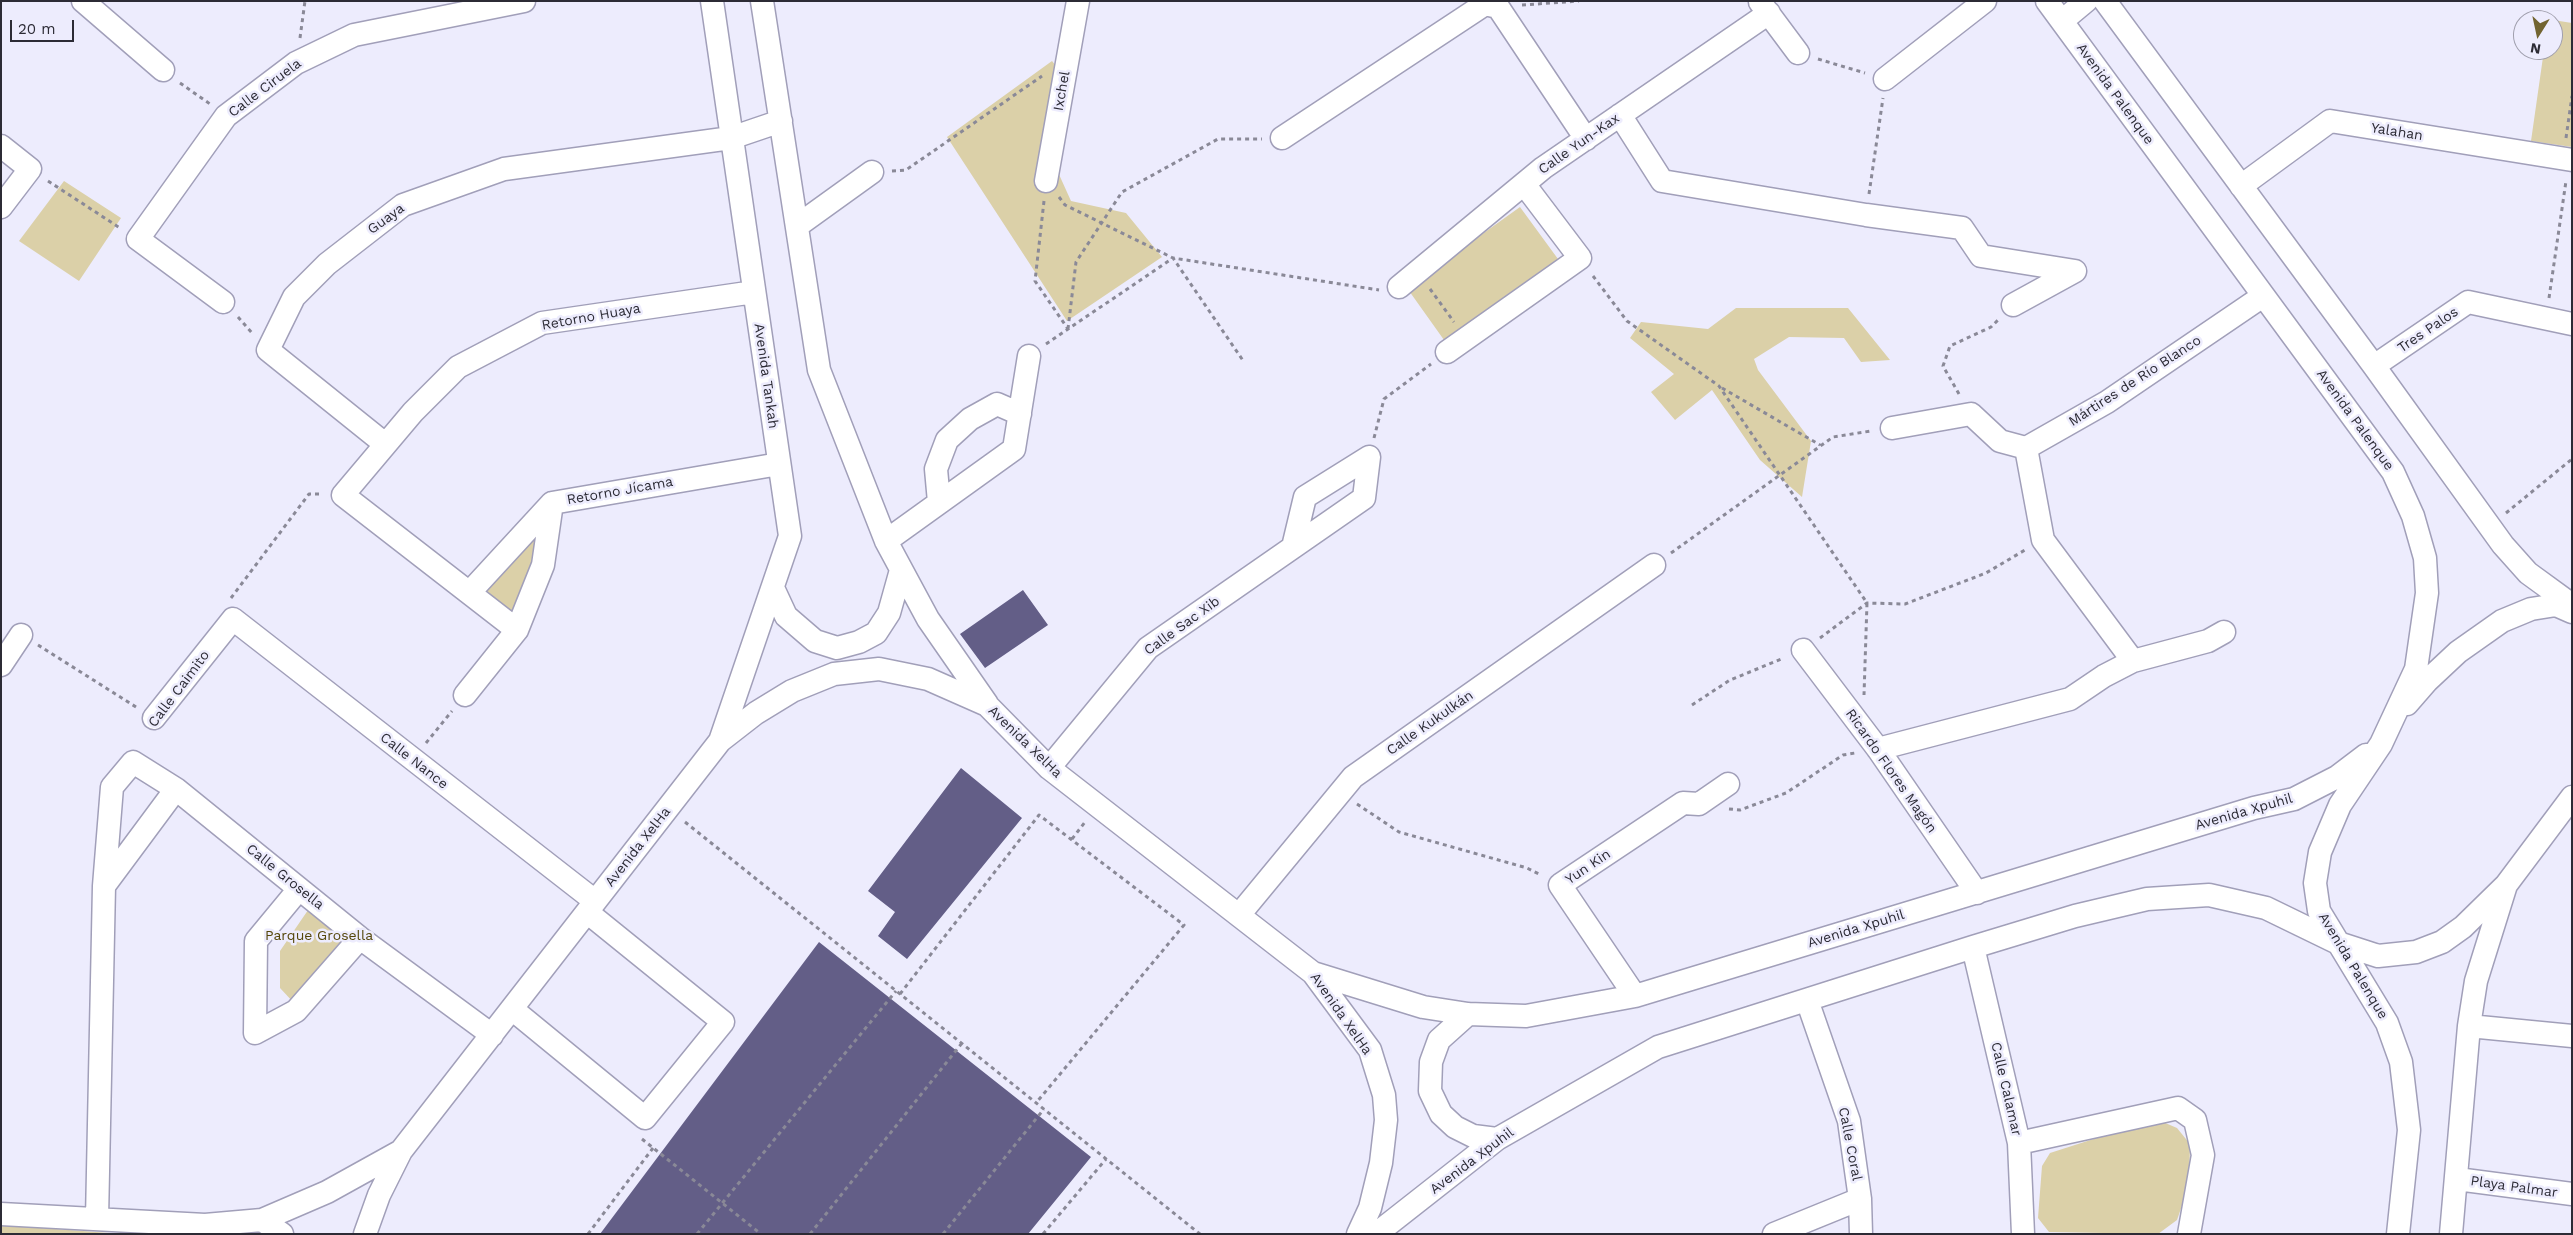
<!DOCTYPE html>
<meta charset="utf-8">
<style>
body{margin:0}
#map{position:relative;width:2573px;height:1235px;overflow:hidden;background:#edecfd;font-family:"Work Sans",sans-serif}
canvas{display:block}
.frame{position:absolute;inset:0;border:2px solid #2c2b35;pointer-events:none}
.north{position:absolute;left:2513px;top:10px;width:50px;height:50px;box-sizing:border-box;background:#edecfd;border:1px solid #a09fad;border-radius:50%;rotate:190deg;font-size:14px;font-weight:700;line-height:20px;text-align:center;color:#2c2b35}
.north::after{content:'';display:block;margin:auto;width:18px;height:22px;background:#726431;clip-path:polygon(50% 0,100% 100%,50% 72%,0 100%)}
.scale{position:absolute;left:10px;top:20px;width:64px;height:22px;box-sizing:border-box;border:2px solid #2c2b35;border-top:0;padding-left:6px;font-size:15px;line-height:18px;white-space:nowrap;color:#2c2b35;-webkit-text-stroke:4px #edecfd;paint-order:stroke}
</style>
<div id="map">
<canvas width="2573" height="1235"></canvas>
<div class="frame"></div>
<div class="north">N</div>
<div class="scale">20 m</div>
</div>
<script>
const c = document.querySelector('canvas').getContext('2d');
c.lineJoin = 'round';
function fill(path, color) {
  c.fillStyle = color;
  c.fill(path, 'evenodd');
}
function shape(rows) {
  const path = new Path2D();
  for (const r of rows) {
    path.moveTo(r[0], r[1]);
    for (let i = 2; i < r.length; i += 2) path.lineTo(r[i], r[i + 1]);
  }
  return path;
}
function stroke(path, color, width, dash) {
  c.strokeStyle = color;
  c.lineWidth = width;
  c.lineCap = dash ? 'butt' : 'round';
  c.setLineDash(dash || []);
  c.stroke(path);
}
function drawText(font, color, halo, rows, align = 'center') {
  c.font = font + ' "Work Sans",sans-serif';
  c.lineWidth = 5;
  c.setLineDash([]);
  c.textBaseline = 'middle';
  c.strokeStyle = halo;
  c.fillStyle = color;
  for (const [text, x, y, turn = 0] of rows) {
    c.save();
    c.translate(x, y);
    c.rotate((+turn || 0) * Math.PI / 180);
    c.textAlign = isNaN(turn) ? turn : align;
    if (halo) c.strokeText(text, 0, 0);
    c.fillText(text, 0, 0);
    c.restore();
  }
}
fill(shape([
 [2553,20,2572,23,2572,147,2531,141,2544,50,2553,50],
 [1052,61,1071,85,1057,170,1071,201,1126,213,1162,257,1067,321,947,137],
 [64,181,121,218,79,281,19,241],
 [1520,207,1558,259,1444,340,1407,288],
 [1736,308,1848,308,1890,360,1861,362,1844,338,1789,337,1754,359,1758,370,1811,441,1802,497,1760,460,1712,390,1675,420,1651,392,1674,374,1630,338,1641,322,1708,329],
 [541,526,537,562,515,617,483,595],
 [317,897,357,928,294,1003,280,988,280,951],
 [2156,1119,2177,1128,2190,1144,2189,1185,2177,1220,2158,1234,2049,1232,2038,1218,2042,1166,2050,1153],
 [1,1225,123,1234,1,1234]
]), '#dbd0a8');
fill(shape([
 [1023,590,1048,625,985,668,960,634],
 [961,768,1022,818,907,959,878,936,895,912,868,891],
 [819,942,1091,1157,1028,1234,600,1234]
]), '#635e87');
const minor = shape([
 [83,1,163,70],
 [712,1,790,536,720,741],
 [762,1,819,370,886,541,928,619,987,704],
 [2047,1,2393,472,2413,516,2425,558,2427,593,2416,669,2381,744,2340,805,2320,852,2315,883,2319,911,2387,1023,2401,1062,2409,1130,2398,1234],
 [2105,1,2374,366,2503,545,2528,573,2572,605],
 [1760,2,1798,53],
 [2062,21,2086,1],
 [1885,79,1985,1],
 [1620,115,1662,181,1866,215,1962,228,1981,256,2075,271,2013,305],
 [1282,138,1485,4,1498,7,1586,139],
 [1,146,30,169,1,207],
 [1046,181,1078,1],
 [2241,186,2330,121,2572,160],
 [797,226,872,172],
 [1399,287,1543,168,1769,13],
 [223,302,138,239,226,116,296,63,354,35,524,1],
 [1447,352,1580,258,1524,184],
 [2374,366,2468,302,2572,324],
 [1892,428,1971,414,2000,441,2026,448,2107,402,2263,296],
 [385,444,268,350,294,297,327,264,403,205,504,169,731,138,781,121],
 [2026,448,2043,540,2133,661,2208,641,2224,632],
 [939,502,936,469,947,440,970,419,997,404,1020,414],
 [886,541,1014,449,1029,356],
 [773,588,786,616,815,641,837,648,859,642,876,633,889,613,901,570],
 [470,592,552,503,779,464],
 [517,630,343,495,413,412,458,367,542,323,754,292],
 [1803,650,1878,749,1977,893],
 [1,665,21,635],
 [465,695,517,630,543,565,552,503],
 [2407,704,2427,681,2458,652,2502,621,2531,609,2556,605,2572,612],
 [154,718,233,619,595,901],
 [1878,749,2070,699,2104,676,2133,661],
 [1049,768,1148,648,1364,498,1369,457,1305,497,1293,547],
 [104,886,112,787,133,762,176,789,360,938,492,1035],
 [299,889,256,941,255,1033,296,1011,360,938],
 [1239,915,1353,777,1654,565],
 [1973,947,2019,1143,2023,1234],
 [1313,973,1423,1007,1468,1014,1526,1016,1635,996,2254,808,2294,799,2337,777,2366,755],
 [1635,996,1560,885,1683,803,1699,804,1728,784],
 [1807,1000,1849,1121,1860,1199,1861,1234],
 [512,1009,645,1118,723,1022,587,912],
 [1468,1014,1439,1040,1431,1062,1430,1091,1441,1114,1455,1127,1473,1136,1497,1139],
 [2469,1026,2572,1036],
 [2019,1143,2178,1108,2195,1120,2203,1155,2189,1234],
 [2457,1179,2572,1194],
 [1,1214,205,1225,262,1220,327,1192,401,1151],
 [97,1219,104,886,176,789],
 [262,1220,282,1234],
 [365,1234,379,1195,401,1151,720,741,756,713,792,691,834,674,879,669,928,679,987,705,1049,768,1313,973,1370,1050,1384,1095,1386,1120,1381,1163,1370,1208,1358,1234],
 [1376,1234,1497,1139,1658,1047,1973,947,2075,916,2147,899,2209,895,2266,908,2338,943,2378,956,2416,952,2442,942,2463,927,2506,885],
 [1774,1234,1860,1199],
 [2451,1234,2469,1026,2476,981,2506,885,2572,797]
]);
stroke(minor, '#a19fb9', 25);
stroke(shape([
 [1522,5,1579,1],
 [300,38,305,1],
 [1818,59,1865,73],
 [180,83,210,104],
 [2566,138,2572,96],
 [892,171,906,170,1042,76],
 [48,181,120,228],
 [1869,194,1883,98],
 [1059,197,1065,205,1173,258,1379,290],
 [1044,201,1035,281,1068,329],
 [1593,276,1627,321,1719,386,1867,603,1864,695],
 [1430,289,1454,322],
 [2549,298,2566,181],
 [238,317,252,333],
 [1068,329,1076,262,1122,192,1218,139,1262,139],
 [1046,344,1173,258,1244,362],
 [1722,388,1820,445],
 [1959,394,1943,366,1950,346,1991,327,1998,320],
 [1374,438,1384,399,1431,364],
 [2506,513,2572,459],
 [1671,553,1833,437,1871,431],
 [231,598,309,494,323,494],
 [1820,638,1867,603,1905,604,1986,573,2025,550],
 [38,645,136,707],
 [1692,705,1730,680,1784,658],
 [426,743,452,711],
 [1357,804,1399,832,1527,868,1541,875],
 [1729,809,1740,810,1786,793,1843,755,1855,753],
 [685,822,1200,1234],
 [1072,839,1085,822],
 [900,994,1039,815,1184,925,1036,1103],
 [642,1139,761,1234],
 [588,1234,653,1148],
 [697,1234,896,991],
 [810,1234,962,1043],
 [943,1234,1044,1109],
 [1043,1234,1106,1159]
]), '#8a8997', 3, [4, 4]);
stroke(minor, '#fff', 22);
drawText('14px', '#2c2b35', '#edecfd', [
 ["Calle Ciruela",265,88,-37],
 ["Ixchel",1062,91,-80],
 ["Avenida Palenque",2115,94,54],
 ["Yalahan",2397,132,9],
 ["Calle Yun-Kax",1579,144,-35],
 ["Guaya",386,219,-36],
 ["Retorno Huaya",591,317,-10],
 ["Tres Palos",2428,330,-34],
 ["Avenida Tankah",766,376,82],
 ["Mártires de Río Blanco",2135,381,-33],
 ["Avenida Palenque",2355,420,54],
 ["Retorno Jícama",620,491,-10],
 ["Calle Sac Xib",1182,626,-36],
 ["Calle Caimito",179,689,-53],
 ["Calle Kukulkán",1430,723,-35],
 ["Avenida XelHa",1025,742,44],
 ["Calle Nance",414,761,38],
 ["Ricardo Flores Magón",1891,771,55],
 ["Avenida Xpuhil",2244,812,-16],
 ["Avenida XelHa",638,847,-52],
 ["Yun Kin",1588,867,-34],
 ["Calle Grosella",285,877,39],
 ["Avenida Xpuhil",1856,929,-17],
 ["Avenida Palenque",2353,966,59],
 ["Avenida XelHa",1341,1014,55],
 ["Calle Calamar",2006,1089,77],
 ["Calle Coral",1850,1144,79],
 ["Avenida Xpuhil",1472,1161,-37],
 ["Playa Palmar",2514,1187,8]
]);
drawText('14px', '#55470b', '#edecfd', [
 ["Parque Grosella",319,936]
]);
</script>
